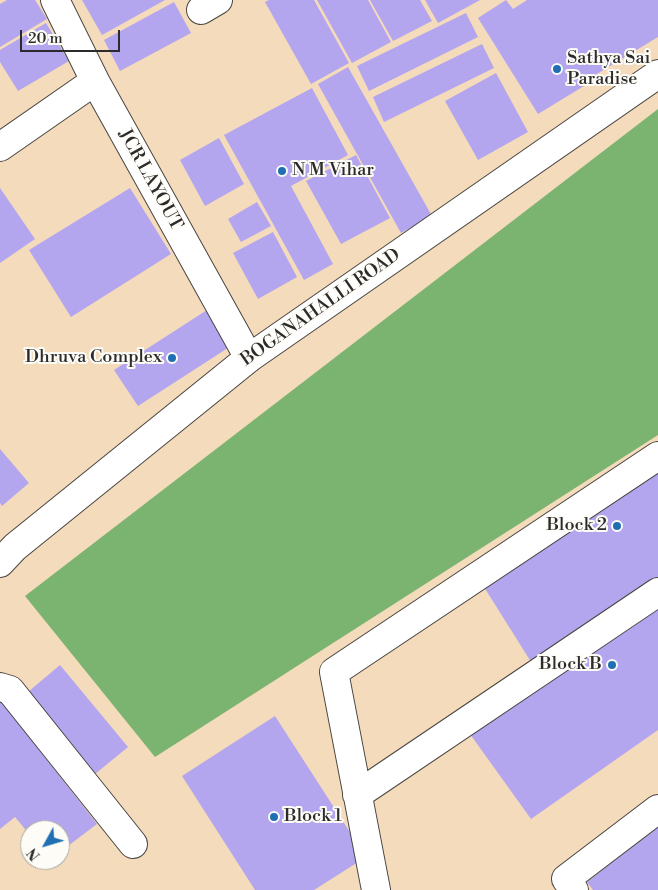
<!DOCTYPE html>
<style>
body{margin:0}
#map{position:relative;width:658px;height:890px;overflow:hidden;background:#f3dbbb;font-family:"Libre Bodoni",serif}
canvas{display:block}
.north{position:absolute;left:20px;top:820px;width:50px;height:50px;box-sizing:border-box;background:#fdfcf7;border:1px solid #a9a8a5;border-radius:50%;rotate:231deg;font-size:14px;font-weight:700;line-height:20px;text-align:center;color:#2b2b2b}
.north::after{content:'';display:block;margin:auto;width:18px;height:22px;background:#1f6fb2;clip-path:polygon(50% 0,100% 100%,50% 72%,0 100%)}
.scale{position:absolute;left:20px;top:30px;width:100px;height:22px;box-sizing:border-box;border:2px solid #2b2b2b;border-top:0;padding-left:6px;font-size:15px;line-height:18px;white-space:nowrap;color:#2b2b2b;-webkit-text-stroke:4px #fdfcf7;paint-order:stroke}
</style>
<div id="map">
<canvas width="658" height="890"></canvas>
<div class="north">N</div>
<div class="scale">20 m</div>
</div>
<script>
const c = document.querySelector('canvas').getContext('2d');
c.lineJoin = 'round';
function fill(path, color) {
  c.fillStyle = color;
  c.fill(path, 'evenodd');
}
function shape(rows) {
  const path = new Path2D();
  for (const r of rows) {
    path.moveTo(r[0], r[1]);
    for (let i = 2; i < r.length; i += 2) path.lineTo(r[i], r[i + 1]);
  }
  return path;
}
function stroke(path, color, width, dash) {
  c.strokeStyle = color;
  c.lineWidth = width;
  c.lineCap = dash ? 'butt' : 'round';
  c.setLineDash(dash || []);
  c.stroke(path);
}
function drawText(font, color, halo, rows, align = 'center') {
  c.font = font + ' "Libre Bodoni",serif';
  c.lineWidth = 4;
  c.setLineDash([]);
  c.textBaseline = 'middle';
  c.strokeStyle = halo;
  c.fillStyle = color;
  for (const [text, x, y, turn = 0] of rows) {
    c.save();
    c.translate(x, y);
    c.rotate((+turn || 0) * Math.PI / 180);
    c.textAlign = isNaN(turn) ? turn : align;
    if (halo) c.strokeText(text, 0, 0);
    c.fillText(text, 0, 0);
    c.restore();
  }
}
fill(shape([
 [658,109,658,435,155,757,25,596]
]), '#7bb371');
fill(shape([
 [7,0,35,0,47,19,0,47,0,4],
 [82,0,165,0,102,35],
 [269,0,314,0,349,63,311,84,265,2],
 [317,0,368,0,391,42,352,63],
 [370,0,420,0,432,21,393,41],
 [425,0,480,0,438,23],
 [506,0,513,9,527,0,658,0,658,37,582,83,584,86,538,114,478,18],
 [174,2,191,33,120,71,104,40],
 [466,13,478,37,369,91,357,66],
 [46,23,69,61,18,91,0,62,0,50],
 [482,44,494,68,384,122,373,97],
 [348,67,432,216,401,233,318,84],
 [496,73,528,132,478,160,445,101],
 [312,88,348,155,291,186,333,264,304,280,224,135],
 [219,138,244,184,205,206,180,160],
 [356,155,390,218,341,244,306,181],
 [0,188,35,239,0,263],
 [130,188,171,254,71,317,29,250],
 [257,202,271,226,241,242,228,219],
 [273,232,297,277,258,299,233,253],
 [207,310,231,346,138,406,114,370],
 [0,449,29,483,2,506,0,503],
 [658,471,658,580,533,665,484,587],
 [658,601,658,730,531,819,470,734],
 [60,665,128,747,89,779,22,697],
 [0,700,97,824,60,852,60,830,30,830,30,835,15,817,0,829],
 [275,716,366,857,314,890,255,890,182,776],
 [658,826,658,890,593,890,587,882]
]), '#b4a5ef');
const minor = shape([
 [55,0,95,81,249,358],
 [201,10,218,0],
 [0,147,95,81],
 [0,687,10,690,133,844],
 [357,795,658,592],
 [376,890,334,672,658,456],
 [574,890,566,879,658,809]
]);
const tertiary = shape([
 [0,563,15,547,249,358,658,74]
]);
stroke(minor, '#494541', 30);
stroke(tertiary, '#494541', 30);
stroke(minor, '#fff', 28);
stroke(tertiary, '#fff', 28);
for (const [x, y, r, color] of [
 [557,69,5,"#1f6fb2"],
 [282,171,5,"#1f6fb2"],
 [172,358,5,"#1f6fb2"],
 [617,526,5,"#1f6fb2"],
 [612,665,5,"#1f6fb2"],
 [274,817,5,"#1f6fb2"]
]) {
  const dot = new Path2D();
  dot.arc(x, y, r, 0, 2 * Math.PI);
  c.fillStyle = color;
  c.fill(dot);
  stroke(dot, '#fdfcf7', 2);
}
drawText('18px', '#2b2b2b', '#fdfcf7', [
 ["Sathya Sai",567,59],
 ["Paradise",567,80],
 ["N M Vihar",292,171],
 ["Dhruva Complex",162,358,"right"],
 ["Block 2",607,526,"right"],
 ["Block B",602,665,"right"],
 ["Block 1",284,817]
], 'left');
drawText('18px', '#2b2b2b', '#fdfcf7', [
 ["JCR LAYOUT",150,180,61],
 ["BOGANAHALLI ROAD",321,308,-35]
]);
</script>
